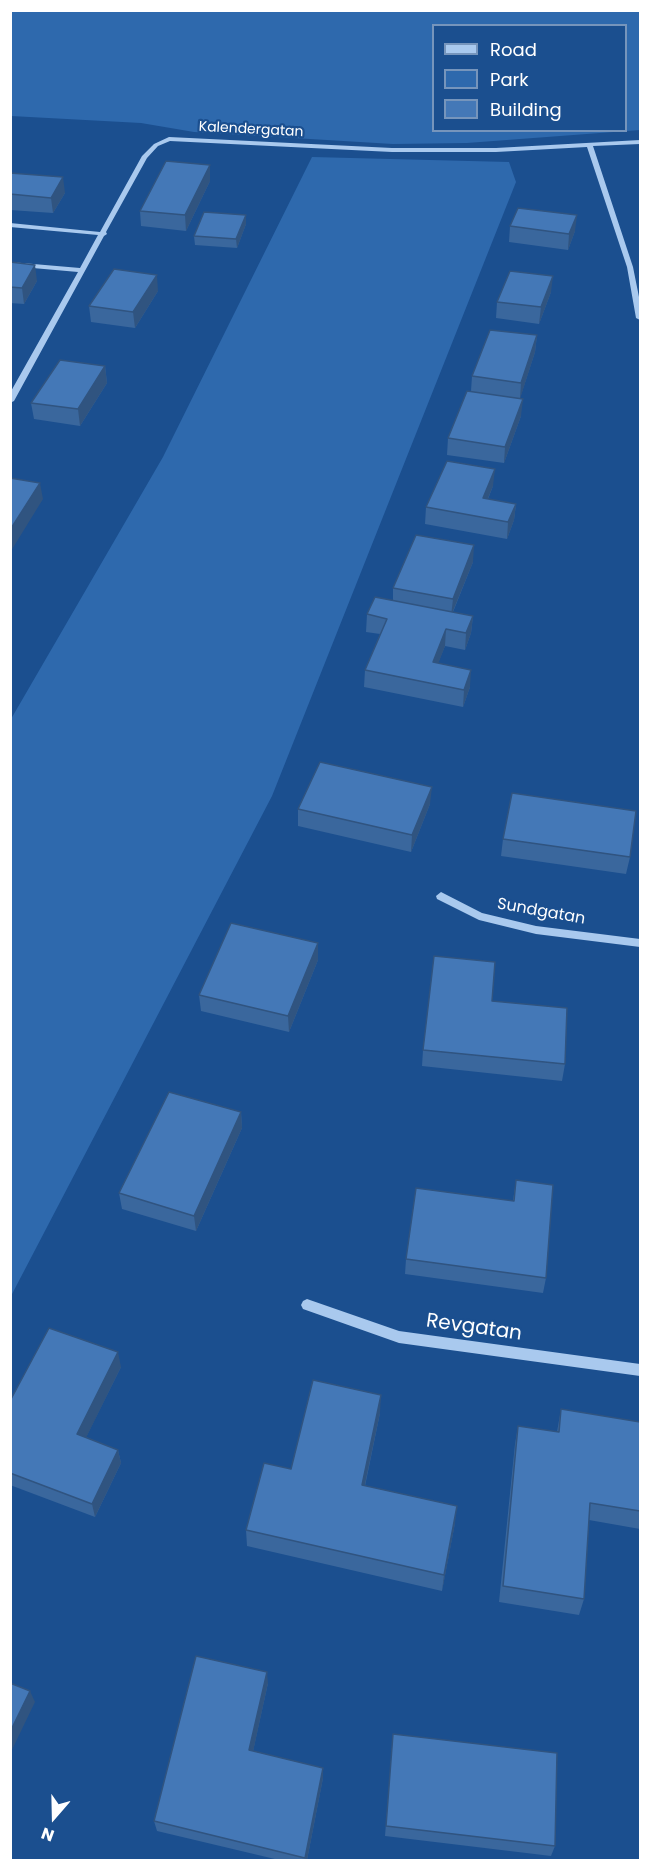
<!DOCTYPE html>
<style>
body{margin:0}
#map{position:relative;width:651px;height:1871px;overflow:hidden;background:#1b4f8f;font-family:Poppins,sans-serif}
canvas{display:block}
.frame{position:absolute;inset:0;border:12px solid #fff;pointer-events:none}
.legend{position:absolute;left:432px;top:24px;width:195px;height:108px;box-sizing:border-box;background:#1b4f8f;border:2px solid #7695bc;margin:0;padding:8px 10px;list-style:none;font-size:18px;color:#fff}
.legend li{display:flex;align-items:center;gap:12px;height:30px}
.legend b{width:30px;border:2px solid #7695bc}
.north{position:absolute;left:24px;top:1787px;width:60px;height:60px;-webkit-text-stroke:4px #1b4f8f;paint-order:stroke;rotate:200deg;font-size:16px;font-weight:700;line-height:24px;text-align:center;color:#fff}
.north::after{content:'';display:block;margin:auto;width:21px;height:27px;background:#fff;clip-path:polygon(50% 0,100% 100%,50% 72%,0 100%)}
</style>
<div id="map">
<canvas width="651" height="1871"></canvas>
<div class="frame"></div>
<ul class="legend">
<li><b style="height:8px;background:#a9c9ee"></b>Road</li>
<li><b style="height:16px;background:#2e69ad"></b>Park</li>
<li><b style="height:16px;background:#4478b7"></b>Building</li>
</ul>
<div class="north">N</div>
</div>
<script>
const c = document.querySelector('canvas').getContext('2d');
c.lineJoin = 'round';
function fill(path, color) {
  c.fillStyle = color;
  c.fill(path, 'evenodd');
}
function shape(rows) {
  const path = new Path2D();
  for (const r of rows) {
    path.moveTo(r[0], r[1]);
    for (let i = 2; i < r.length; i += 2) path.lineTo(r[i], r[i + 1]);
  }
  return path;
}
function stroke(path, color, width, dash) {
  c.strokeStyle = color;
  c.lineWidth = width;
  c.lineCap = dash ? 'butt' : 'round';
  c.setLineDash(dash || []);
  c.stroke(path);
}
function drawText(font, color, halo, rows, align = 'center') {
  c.font = font + ' Poppins,sans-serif';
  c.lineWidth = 4.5;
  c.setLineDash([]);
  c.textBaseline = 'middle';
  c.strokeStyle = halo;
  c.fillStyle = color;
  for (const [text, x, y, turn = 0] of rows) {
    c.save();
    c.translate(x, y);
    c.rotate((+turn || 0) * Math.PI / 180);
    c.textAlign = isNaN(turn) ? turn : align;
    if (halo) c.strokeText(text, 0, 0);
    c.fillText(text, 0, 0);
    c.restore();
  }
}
fill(shape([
 [10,11,640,11,640,130,467,143,393,144,194,132,141,123,11,116],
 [434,26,626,26,626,130,434,130],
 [312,157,509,162,516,182,272,796,11,1296,11,719,163,457]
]), '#2e69ad');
fill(shape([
 [169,137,392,148,496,148,640,140,640,144,593,146,633,267,640,302,640,320,636,318,627,267,587,147,496,152,392,152,170,141,158,146,147,158,106,232,107,234,104,236,14,401,10,403,10,393,78,272,10,266,10,262,80,268,98,235,10,227,10,223,100,232,142,156,154,144,169,137],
 [441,892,482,913,536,926,640,939,640,947,536,934,479,920,437,899,436,896,441,892],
 [307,1299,399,1331,640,1364,640,1376,399,1343,303,1309,301,1305,303,1301,307,1299]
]), '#a9c9ee');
fill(shape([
 [10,173,65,193,53,213,10,210],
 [210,181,186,231,141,226,140,211],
 [246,224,237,248,195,245,194,236],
 [510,226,575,231,568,250,509,242],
 [10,262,37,281,24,304,10,303],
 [158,291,135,328,91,322,89,306],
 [551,292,539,324,496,318,497,302],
 [537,335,535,352,520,398,521,416,504,463,447,455,448,438,471,391,472,376],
 [105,366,107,383,80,426,34,419,31,403],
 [493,486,488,499,516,504,514,520,507,539,425,524,426,507],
 [473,562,453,612,473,616,471,633,465,650,445,646,438,663,470,687,463,707,364,687,365,670,380,634,366,632,367,614,393,601,393,588],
 [430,804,411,852,298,826,298,809],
 [503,839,630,857,626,874,501,856],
 [318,943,318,960,289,1032,201,1011,199,995],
 [423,1050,565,1064,562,1081,422,1066],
 [241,1112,242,1128,196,1231,122,1209,119,1193],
 [516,1180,546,1278,543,1293,405,1274,406,1259,513,1201],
 [121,1367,86,1437,118,1450,121,1463,95,1517,10,1485,10,1401],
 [561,1409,640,1422,640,1529,589,1520,584,1599,579,1615,499,1602,515,1444,518,1426,557,1432],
 [380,1413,365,1486,455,1523,442,1591,247,1546,246,1530,291,1469],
 [268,1683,253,1751,323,1778,307,1860,279,1860,157,1831,154,1821],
 [393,1734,555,1846,551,1856,385,1836]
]), '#3a679d');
fill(shape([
 [210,165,210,181,186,231,185,215],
 [63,177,65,193,53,213,51,198],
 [246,215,246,224,237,248,236,239],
 [577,215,575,231,568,250,569,234],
 [35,265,37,281,24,304,22,288],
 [157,275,158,291,135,328,133,312],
 [553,276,551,292,539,324,541,307],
 [537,335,535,352,520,399,521,383],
 [105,366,107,383,80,426,78,409],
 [523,399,521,416,504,463,505,447],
 [495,469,493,486,481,515,483,498],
 [40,483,43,499,11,551,10,530],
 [516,504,514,520,507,539,508,522],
 [474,545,473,562,451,616,453,599],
 [473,616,471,633,465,650,466,633],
 [446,629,445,646,432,680,433,662],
 [471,670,470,687,463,707,464,690],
 [432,787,430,804,411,852,412,835],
 [318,943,318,960,289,1032,288,1016],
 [241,1112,242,1128,196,1231,194,1216],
 [118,1352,121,1367,81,1448,77,1434],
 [381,1395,380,1413,361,1503,362,1485],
 [118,1450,121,1463,95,1517,92,1504],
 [457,1506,455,1523,442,1591,444,1575],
 [267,1672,268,1683,251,1761,249,1750],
 [30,1691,35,1702,10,1754,10,1732],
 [323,1768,323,1778,307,1860,305,1860]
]), '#305480');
const building = shape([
 [166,161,210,165,185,215,140,211,166,161],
 [10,173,63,177,51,198,10,194,10,173],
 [518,208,577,215,569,234,510,226,518,208],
 [204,212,246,215,236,239,194,236,204,212],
 [10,262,35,265,22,288,10,287,10,262],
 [114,269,157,275,133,312,89,306,114,269],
 [510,271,553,276,541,307,497,302,510,271],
 [490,330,537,335,521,383,472,376,490,330],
 [60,360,105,366,78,409,31,403,60,360],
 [467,391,523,399,505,447,448,438,467,391],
 [447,461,495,469,483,498,516,504,508,522,426,507,447,461],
 [10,478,40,483,10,530,10,478],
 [416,535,474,545,453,599,393,588,416,535],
 [375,597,473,616,466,633,446,629,433,662,471,670,464,690,365,670,387,619,367,614,375,597],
 [320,762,432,787,412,835,298,809,320,762],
 [512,793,636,811,630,857,503,839,512,793],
 [231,923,318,943,288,1016,199,995,231,923],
 [434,956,495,962,492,1001,567,1008,565,1064,423,1050,434,956],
 [169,1092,241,1112,194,1216,119,1193,169,1092],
 [516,1180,553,1185,546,1278,406,1259,416,1188,514,1201,516,1180],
 [49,1328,118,1352,77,1434,118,1450,92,1504,10,1473,10,1401,49,1328],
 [313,1380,381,1395,362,1485,457,1506,444,1575,246,1530,264,1463,291,1469,313,1380],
 [561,1409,640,1422,640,1511,590,1503,584,1599,503,1586,518,1426,559,1432,561,1409],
 [196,1656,267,1672,249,1750,323,1768,305,1858,154,1821,196,1656],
 [10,1683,30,1691,10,1732,10,1683],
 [393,1734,557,1753,555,1846,386,1826,393,1734]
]);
fill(building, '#4478b7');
stroke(building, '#305480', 1.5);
drawText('14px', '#fff', '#1b4f8f', [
 ["Kalendergatan",251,130,3]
]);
drawText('16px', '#fff', '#1b4f8f', [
 ["Sundgatan",541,912,10]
]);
drawText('20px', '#fff', '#1b4f8f', [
 ["Revgatan",474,1328,8]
]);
</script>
